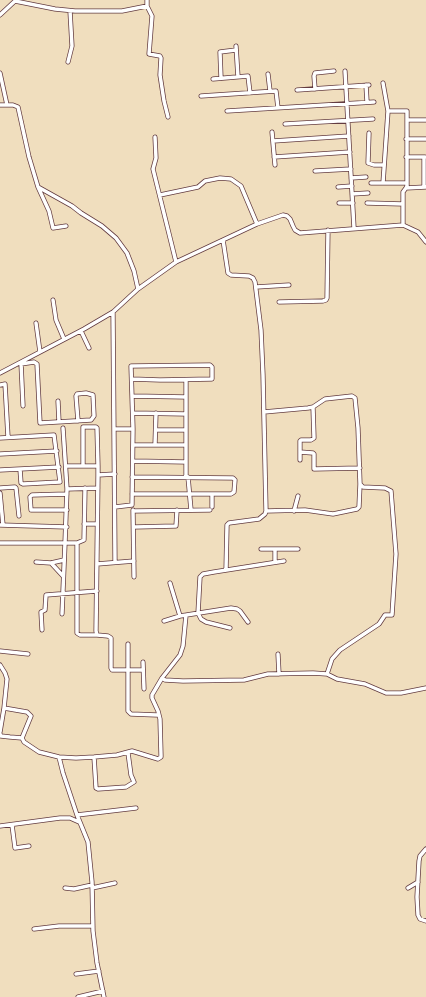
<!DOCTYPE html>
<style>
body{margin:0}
canvas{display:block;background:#f0debe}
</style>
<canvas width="426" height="997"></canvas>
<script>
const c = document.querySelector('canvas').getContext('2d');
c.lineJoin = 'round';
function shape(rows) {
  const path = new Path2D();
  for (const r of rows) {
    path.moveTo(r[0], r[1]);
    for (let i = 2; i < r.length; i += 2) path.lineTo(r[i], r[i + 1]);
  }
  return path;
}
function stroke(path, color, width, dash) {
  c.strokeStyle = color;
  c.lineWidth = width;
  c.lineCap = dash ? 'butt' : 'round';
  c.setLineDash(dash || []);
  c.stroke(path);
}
const minor = shape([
 [147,0,147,6,152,16,149,54,160,56,161,58,160,75,164,101,168,117],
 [15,1,55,9,75,11,122,11,147,6],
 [0,15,15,1],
 [236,46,238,77],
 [68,62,72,46,70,11],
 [345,71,354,228],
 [0,73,7,105],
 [268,74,270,91],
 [221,78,220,52,236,50],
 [213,79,248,76,250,93],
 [366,85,367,102],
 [315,89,314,76,315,73,334,71],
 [297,90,369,85],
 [201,96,276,91,278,108],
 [0,105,13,105,18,107,29,157,38,187,72,206,81,213,102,226,116,238,127,253,134,271,138,289],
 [227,111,374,102],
 [388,111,407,111,407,186,406,188],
 [407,120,426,120],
 [285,124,373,119],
 [272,132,275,165],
 [369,133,368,163,374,165,384,165],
 [155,137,156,158,153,169,176,262],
 [406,139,426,139],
 [273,141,349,136],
 [274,157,350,152],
 [406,157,425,157],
 [315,171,351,169],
 [351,178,366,177],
 [371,183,383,183,388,111,383,83],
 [383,183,407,183],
 [38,187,49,211,53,228,66,226],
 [338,187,352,186],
 [424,187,424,157],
 [352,194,368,193],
 [160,195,198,187,205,181,220,178,231,179,241,186,257,224],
 [339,203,353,203],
 [367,203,403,204],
 [403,225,403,192,406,188,426,187],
 [223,240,228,273,231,275,249,276,253,278,255,282,261,330,263,375,266,511,265,514,259,519,229,523,227,525,226,570],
 [256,287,289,285],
 [53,300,56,320,64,339],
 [279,302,323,301,326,300,327,298,328,230],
 [113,312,115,562],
 [36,323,40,352],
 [81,331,89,348],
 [21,363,23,406],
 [21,364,34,362,37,364,40,423,91,420,94,416,93,395,86,393,77,394,76,396,78,421],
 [0,373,84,329,113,312,138,289,176,262,257,224,283,215,287,216,290,219,293,226,295,230,300,233,403,225,418,232,426,242],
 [0,385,5,384,8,437],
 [133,396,186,397],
 [58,401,59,422],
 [133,413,186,414],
 [63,428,67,489],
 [114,429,133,429],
 [156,430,186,430],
 [0,438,54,435,60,482,23,484,21,483,20,469],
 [133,445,185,445],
 [155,445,156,413],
 [300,452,313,453,314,454,314,469,360,468],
 [0,454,57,451],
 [300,460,300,441,301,440,311,440,314,438,313,407],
 [133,461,186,462],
 [66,466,98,466,98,475],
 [83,466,83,427,96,427,97,428,98,466],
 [0,470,59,467],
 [115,474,98,475,96,631,97,635,108,636,111,638,111,668,112,670,143,670],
 [186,477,186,380],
 [188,477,191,510],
 [0,488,15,487,16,488,19,516],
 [0,493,3,525],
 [132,494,231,494,234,492,235,480,233,478,132,477],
 [212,494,212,507],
 [115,507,132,505,133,429,131,366,210,365,212,367,212,379,160,380,132,379],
 [67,510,31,510,30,497,32,495,67,494],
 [133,510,134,577],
 [133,511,210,510],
 [266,511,305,510,333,514,357,509,359,507,360,484],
 [294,511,298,496],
 [84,524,97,524],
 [0,525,67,527],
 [134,527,176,526,177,510],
 [0,543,65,543,67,489,98,488],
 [77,543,77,633,80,635,97,635],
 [261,549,298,549],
 [275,549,275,562],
 [36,562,51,563,64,560],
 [51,563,63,576],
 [97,564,134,561],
 [170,583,180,616],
 [62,614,65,543,77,543,84,540,85,488],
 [164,621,180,616,231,608,237,609,240,611,248,622],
 [230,628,206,622,201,619,198,613,200,577,203,574,214,572,284,561],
 [42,630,41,612,45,610,46,595,97,591],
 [128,644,128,711,131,714,157,715],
 [0,651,28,654],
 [278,654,279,674],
 [143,662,144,689],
 [0,665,5,673,7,679,4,708,27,712,31,716,22,738],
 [327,674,337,679,365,684,386,693,401,693,426,688],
 [162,678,180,655,183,646,186,615],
 [0,732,4,708],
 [0,734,1,736,10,737,22,738],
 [22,738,24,742,39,752,59,757,76,758,94,757,117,755,132,751,158,759,161,757,161,755,160,719,158,711,152,698,152,695,162,678,165,680,183,681,244,680,268,674,313,673,327,674,332,659,340,650,379,624,385,615,392,615,396,554,391,491,385,488,363,487,360,484,358,428,355,398,352,396,325,399,313,407,308,408,264,412],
 [59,757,63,773,77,815,88,842,92,882,93,931,97,963,104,997],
 [94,757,96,788,98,789,126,787,134,782,131,775,128,753],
 [77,815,136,808],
 [12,825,15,848,29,846],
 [0,826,60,818,70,818,79,822],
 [426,849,420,856,419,861,417,897,418,915,420,919,426,921],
 [65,888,74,889,92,885],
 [92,888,115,883],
 [408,888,418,882],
 [34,929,59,926,93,926],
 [76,974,99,971],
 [78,997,103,991]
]);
stroke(minor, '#633c41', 5);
stroke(minor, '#fff', 3.5);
</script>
